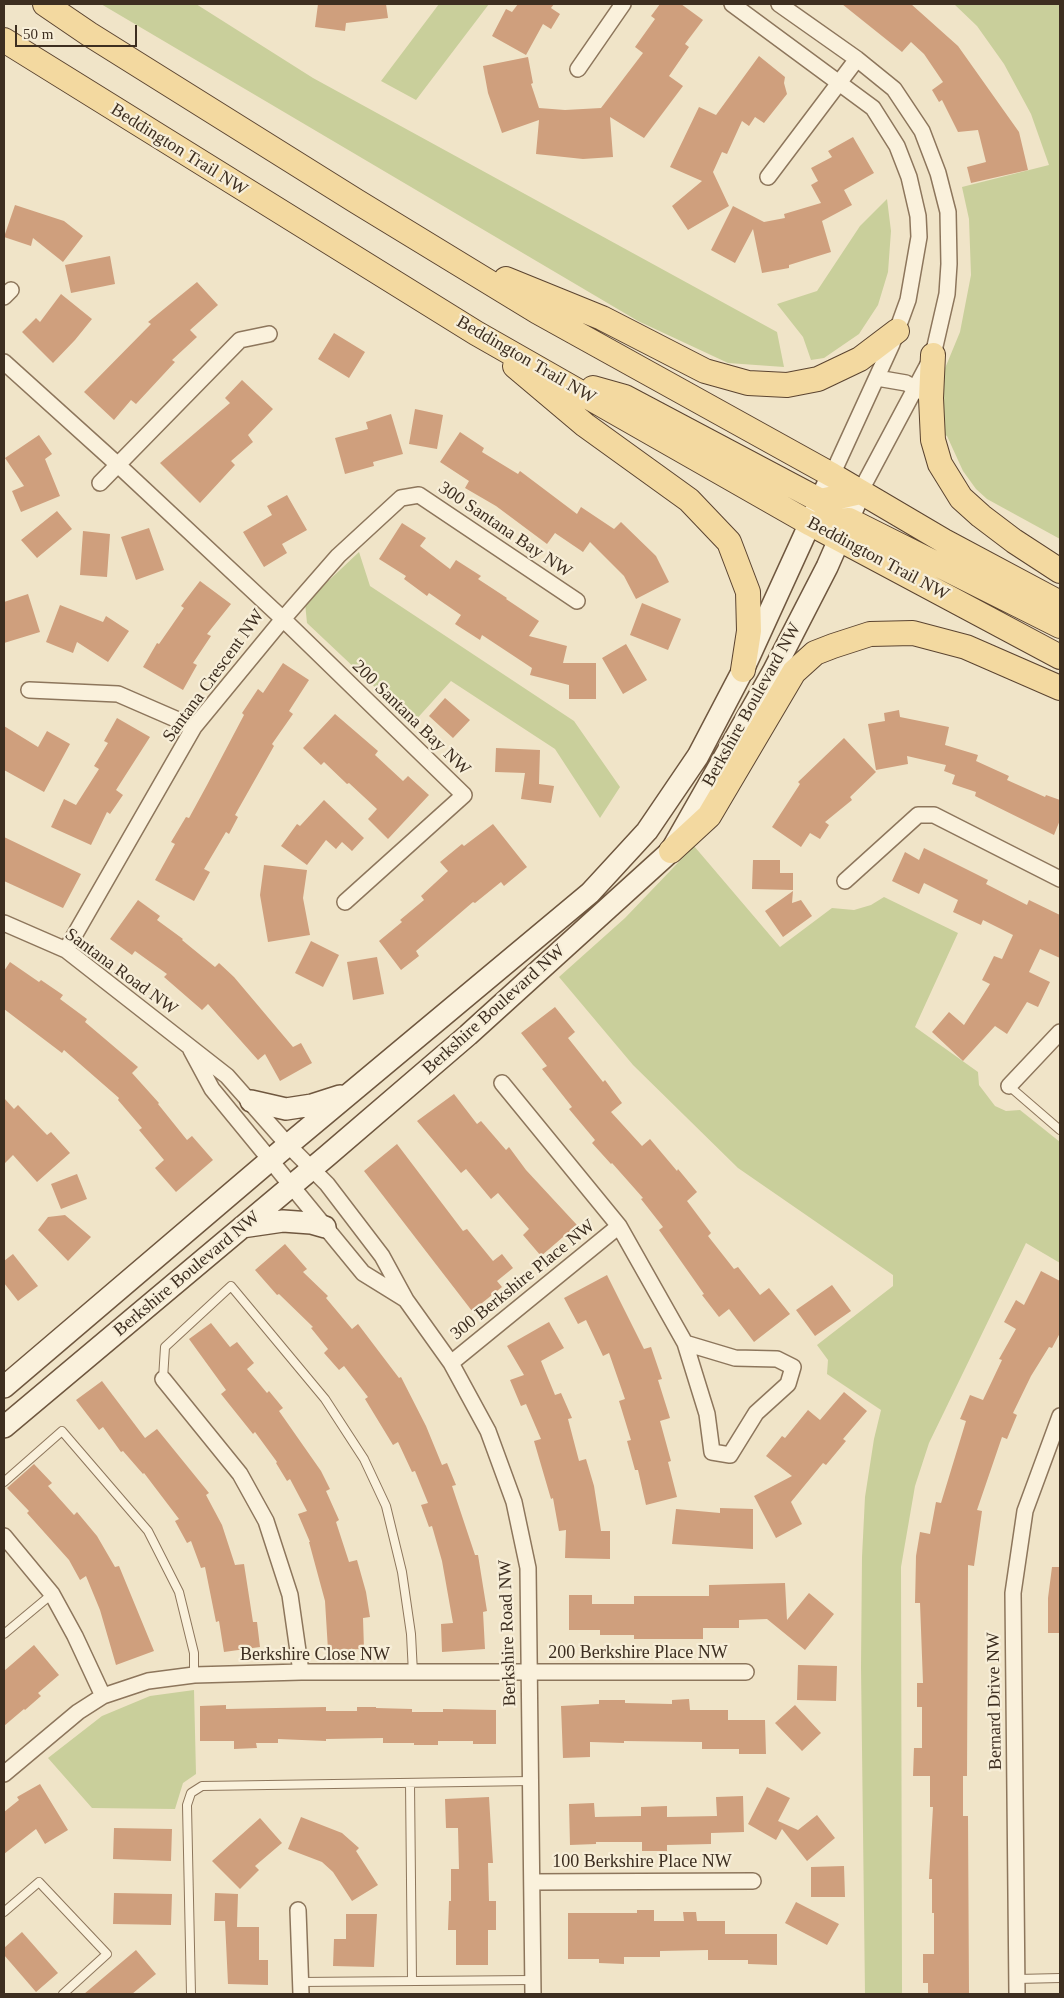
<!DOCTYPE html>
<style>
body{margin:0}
#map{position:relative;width:1064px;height:1998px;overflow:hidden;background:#f0e4c8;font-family:"Times New Roman",serif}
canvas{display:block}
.frame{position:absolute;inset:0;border:5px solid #3d2e20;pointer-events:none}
.scale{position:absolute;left:15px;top:25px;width:122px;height:22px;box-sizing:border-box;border:2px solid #3d2e20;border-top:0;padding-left:6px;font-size:15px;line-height:18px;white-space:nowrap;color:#3d2e20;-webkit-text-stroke:4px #f7eed8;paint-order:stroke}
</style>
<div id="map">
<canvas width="1064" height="1998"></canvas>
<div class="frame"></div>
<div class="scale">50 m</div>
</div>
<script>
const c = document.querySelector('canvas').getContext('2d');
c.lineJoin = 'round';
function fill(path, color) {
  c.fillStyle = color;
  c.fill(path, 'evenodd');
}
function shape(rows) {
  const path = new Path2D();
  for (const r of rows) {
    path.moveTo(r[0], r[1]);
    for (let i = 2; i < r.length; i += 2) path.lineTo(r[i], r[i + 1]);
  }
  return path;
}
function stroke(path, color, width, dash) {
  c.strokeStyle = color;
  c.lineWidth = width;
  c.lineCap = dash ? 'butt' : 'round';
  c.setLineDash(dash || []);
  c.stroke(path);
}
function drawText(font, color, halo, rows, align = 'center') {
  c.font = font + ' "Times New Roman",serif';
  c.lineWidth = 4.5;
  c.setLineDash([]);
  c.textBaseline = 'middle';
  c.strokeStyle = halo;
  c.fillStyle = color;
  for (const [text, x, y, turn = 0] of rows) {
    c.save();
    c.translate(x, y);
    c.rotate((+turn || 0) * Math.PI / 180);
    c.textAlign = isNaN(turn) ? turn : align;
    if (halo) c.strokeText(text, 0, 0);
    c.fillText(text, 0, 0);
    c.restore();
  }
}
fill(shape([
 [101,4,196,4,313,78,777,332,784,367,728,363,638,321],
 [439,4,489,4,416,100,381,81],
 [954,4,1060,4,1060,539,987,499,976,489,963,471,947,436,943,434,941,378,960,332,971,275,969,219,962,187,1049,165,1031,114,1004,64,977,26],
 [887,199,891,231,888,272,878,305,859,334,824,358,811,360,803,337,777,304,817,291,860,226],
 [359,552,370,586,574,721,620,787,600,818,555,749,451,681,413,723,307,623,305,603],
 [694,846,780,947,832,908,854,910,871,905,884,897,958,933,915,1027,978,1072,979,1085,995,1106,1006,1111,1020,1110,1060,1142,1060,1263,1026,1243,929,1443,915,1486,901,1567,902,1994,865,1994,861,1667,862,1557,865,1497,874,1439,881,1410,827,1374,828,1360,817,1345,893,1286,893,1275,738,1168,633,1065,559,977,625,918],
 [194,1690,196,1774,183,1783,175,1809,92,1808,48,1758,102,1716,150,1696]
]), '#c9cf9b');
fill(shape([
 [318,4,386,4,388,18,346,23,345,31,315,27],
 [518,4,554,4,551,8,560,14,551,29,543,24,526,55,492,36,506,9,512,12],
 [660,4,681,4,703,20,685,44,689,47,669,76,683,86,644,138,610,117,613,157,583,159,536,154,539,120,502,133,488,93,483,66,528,57,533,83,531,84,539,108,565,110,601,108,643,53,635,47,655,19,651,16],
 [842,4,911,4,958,46,1019,132,1028,170,971,183,967,167,986,162,978,130,958,132,942,100,939,102,932,90,943,82,924,54,911,42,902,52],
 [759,56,785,77,784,83,787,94,764,123,755,117,749,126,742,121,727,154,722,152,713,172,729,206,688,230,672,206,702,181,670,167,699,107,716,115],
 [853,137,874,173,844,190,852,205,822,221,831,252,789,265,789,268,762,273,753,229,735,263,711,250,733,206,764,222,785,218,784,214,821,203,811,185,818,181,811,168,832,157,828,151],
 [15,205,64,221,83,236,63,262,33,238,31,246,4,237],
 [110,256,115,284,71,293,65,265],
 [197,282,218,305,190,330,197,337,172,360,175,362,136,404,131,400,114,420,84,392,151,324,148,322],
 [61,294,92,319,75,340,53,363,22,332,36,318,40,322],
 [334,333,365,352,349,378,318,359],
 [242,380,273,409,248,435,253,442,231,461,235,465,200,503,160,463,230,403,225,398],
 [415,409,443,415,437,449,409,444],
 [391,414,403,454,373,462,374,466,345,474,335,438,368,429,366,422],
 [460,432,484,448,482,452,518,474,520,471,577,514,581,507,614,529,621,522,656,556,669,582,636,599,624,576,590,542,583,552,555,533,547,544,496,506,465,488,469,481,440,462],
 [39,435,52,454,45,459,60,496,21,512,12,491,24,486,5,458],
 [287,495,307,530,282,544,287,553,264,567,243,532,272,515,267,506],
 [57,511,72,529,37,558,21,540],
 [402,523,426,538,420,546,450,569,456,560,481,576,478,579,507,598,506,599,539,621,529,636,567,646,563,663,596,663,596,699,569,699,569,685,530,675,532,668,482,635,480,640,455,624,461,615,429,593,427,596,404,579,406,576,379,559],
 [149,528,164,570,136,580,121,537],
 [83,531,110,534,107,577,80,575],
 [200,581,231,604,207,634,211,636,193,663,197,665,183,690,143,667,157,643,159,644,184,608,181,606],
 [28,594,40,632,4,643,4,602],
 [642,603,681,619,668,650,630,635],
 [60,605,103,622,106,616,129,631,108,662,77,642,73,653,46,642],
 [626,644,647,680,623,694,602,658],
 [283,663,309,680,289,711,293,714,272,744,274,746,235,815,238,817,229,834,226,832,204,869,210,872,194,901,155,880,175,844,171,842,186,817,189,818,207,785,244,715,242,713,258,689,263,693],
 [445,698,470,720,453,738,429,716],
 [899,710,900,717,949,727,945,745,978,755,976,761,1009,776,1007,780,1045,797,1046,795,1060,800,1060,820,1054,835,975,796,976,792,952,784,955,775,944,771,946,765,907,756,908,764,876,770,868,724,885,721,884,713],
 [335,714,378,751,375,755,403,781,408,776,429,795,388,839,368,819,377,809,349,783,347,784,324,762,321,765,303,748],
 [117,718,150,737,116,790,123,795,110,814,107,812,91,845,51,827,64,799,76,805,99,769,94,766,108,743,104,741],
 [4,726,38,747,47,731,70,744,44,792,4,770],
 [844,738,876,772,850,797,852,800,825,822,829,825,820,839,810,833,801,847,772,827,800,784,798,782],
 [496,748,540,750,539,784,554,786,551,803,521,799,525,773,495,772],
 [324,800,364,838,352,851,342,842,336,849,326,840,307,865,281,846,297,824,300,826],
 [493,824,527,867,504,886,501,882,475,903,473,902,416,951,419,956,401,970,379,941,402,922,400,920,424,900,421,896,448,871,440,862,462,844,464,846],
 [4,837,81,874,63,908,4,881],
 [924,848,988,880,986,884,1027,905,1029,900,1060,915,1060,958,1040,949,1029,972,1050,982,1038,1007,1027,1002,1007,1034,995,1026,963,1061,932,1032,949,1012,964,1025,990,984,982,980,994,956,1002,959,1013,935,983,920,981,925,953,912,958,900,924,883,919,894,892,881,905,852,919,860],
 [753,860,780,860,780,873,793,873,793,890,752,889],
 [264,865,307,870,303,898,310,935,268,942,260,895],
 [793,891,792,903,801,900,812,916,783,937,765,911],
 [138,900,160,916,157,920,183,939,182,940,215,967,219,963,234,977,293,1047,301,1043,312,1063,280,1081,265,1054,258,1060,208,1004,202,1010,164,977,167,974,135,951,132,955,110,939],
 [311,941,339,955,323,987,295,973],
 [377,957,384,994,353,1000,347,962],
 [10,962,39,982,41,980,63,995,60,999,87,1019,85,1022,138,1067,132,1073,159,1103,158,1104,187,1140,192,1136,213,1160,176,1192,155,1168,164,1160,139,1130,142,1128,118,1100,119,1098,64,1050,62,1053,4,1009,4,971],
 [555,1007,575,1032,568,1038,603,1082,605,1080,622,1103,611,1112,642,1146,650,1139,677,1171,678,1169,697,1192,687,1201,711,1233,708,1236,734,1269,738,1267,760,1295,769,1288,790,1314,754,1342,729,1309,719,1317,702,1295,704,1294,659,1230,663,1227,641,1199,643,1198,612,1163,611,1164,592,1143,595,1140,569,1109,572,1107,542,1069,547,1066,521,1033],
 [454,1094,477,1124,481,1121,506,1150,509,1147,526,1170,577,1225,541,1256,523,1235,529,1229,498,1193,491,1199,466,1169,461,1173,417,1121],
 [4,1098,14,1109,18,1105,47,1135,51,1132,70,1153,37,1182,13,1155,4,1164],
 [397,1144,463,1231,467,1229,493,1261,502,1254,513,1268,497,1281,502,1287,472,1311,364,1171],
 [77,1174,87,1199,61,1209,51,1184],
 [65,1215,91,1237,68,1261,38,1230,48,1217],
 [285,1244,307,1269,303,1272,328,1296,326,1298,352,1329,358,1324,399,1378,401,1377,426,1426,442,1465,447,1463,456,1485,452,1486,475,1555,478,1555,487,1611,483,1612,485,1649,442,1652,441,1624,453,1623,442,1561,432,1526,429,1527,421,1505,428,1503,415,1471,412,1472,398,1442,393,1445,365,1399,368,1397,344,1366,339,1370,324,1353,328,1349,311,1328,313,1327,279,1294,277,1295,255,1270],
 [13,1254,38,1286,18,1301,4,1283,4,1261],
 [1041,1271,1060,1281,1060,1333,1052,1348,1049,1347,1031,1376,1013,1413,1017,1415,1007,1439,1002,1437,977,1510,982,1511,974,1566,968,1565,967,1776,963,1776,963,1816,968,1816,969,1994,928,1994,928,1983,923,1983,923,1954,934,1954,934,1913,932,1913,932,1879,929,1879,933,1807,930,1807,930,1776,913,1776,914,1748,922,1748,922,1707,917,1707,917,1683,923,1683,920,1603,915,1603,916,1556,920,1532,930,1534,936,1502,941,1503,966,1421,960,1419,970,1395,983,1400,1002,1360,999,1359,1016,1329,1004,1322,1016,1300,1024,1305],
 [607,1275,644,1349,651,1347,662,1379,658,1380,670,1418,660,1421,671,1461,668,1462,677,1497,646,1505,638,1470,635,1470,627,1441,631,1440,619,1401,625,1399,609,1353,603,1356,586,1320,578,1324,564,1298],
 [832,1285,851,1311,815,1336,796,1310],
 [549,1322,564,1348,541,1361,555,1395,561,1393,572,1418,568,1419,579,1461,586,1459,594,1486,601,1531,610,1531,610,1559,565,1558,566,1530,559,1531,553,1498,551,1499,534,1441,541,1439,526,1404,521,1406,510,1380,524,1375,507,1346],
 [211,1323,230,1347,237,1342,254,1363,247,1369,267,1393,269,1391,283,1408,279,1411,321,1471,330,1489,326,1491,339,1520,336,1522,349,1562,357,1560,366,1592,370,1617,363,1618,364,1649,328,1650,325,1601,309,1542,310,1542,298,1514,307,1511,290,1479,287,1481,276,1463,277,1462,255,1432,253,1434,221,1394,226,1390,189,1339],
 [102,1381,145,1438,157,1429,209,1493,206,1495,222,1525,235,1565,244,1564,253,1622,257,1622,260,1647,224,1652,219,1621,216,1622,205,1567,201,1568,191,1541,187,1543,175,1521,179,1519,144,1473,143,1474,123,1451,121,1452,103,1427,99,1430,76,1400],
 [844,1392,867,1411,843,1439,846,1441,826,1465,823,1463,791,1502,802,1524,776,1538,754,1496,792,1476,766,1456,782,1436,785,1438,808,1410,820,1420],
 [34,1464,52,1483,48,1486,74,1515,77,1512,97,1536,115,1567,119,1566,154,1651,116,1665,100,1610,86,1576,80,1580,69,1560,27,1513,29,1511,7,1488],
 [720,1508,753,1509,753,1549,672,1544,676,1509,720,1513],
 [1052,1567,1060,1567,1060,1633,1048,1633,1048,1598],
 [785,1583,787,1620,809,1593,834,1614,805,1650,767,1619,739,1620,739,1628,703,1628,703,1639,634,1639,634,1635,600,1635,600,1630,569,1630,569,1595,592,1595,592,1604,634,1604,634,1596,709,1596,709,1585],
 [34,1645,59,1675,38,1693,41,1696,25,1710,24,1709,4,1726,4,1671],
 [798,1665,837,1666,836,1701,797,1700],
 [689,1699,690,1710,728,1710,728,1720,765,1720,766,1754,739,1754,739,1749,702,1749,702,1742,624,1741,624,1743,590,1742,590,1757,563,1758,561,1706,599,1704,599,1700,625,1700,625,1703,672,1704,672,1700],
 [226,1705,226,1709,326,1707,326,1711,357,1711,357,1707,376,1707,376,1708,412,1709,412,1712,443,1712,443,1709,496,1710,496,1744,473,1744,473,1741,438,1741,438,1745,414,1745,414,1743,383,1743,383,1738,326,1739,326,1741,278,1739,278,1743,256,1743,257,1748,234,1749,234,1741,200,1741,200,1706],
 [795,1705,821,1733,802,1751,775,1723],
 [40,1784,68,1830,45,1844,36,1829,4,1854,4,1812,19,1800,17,1797],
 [767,1787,790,1798,778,1821,798,1830,817,1815,835,1838,807,1861,782,1829,776,1840,748,1824],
 [743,1796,744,1832,711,1833,711,1844,667,1845,667,1851,642,1851,642,1842,596,1842,596,1844,570,1845,569,1804,594,1803,595,1817,641,1816,641,1807,667,1806,667,1817,717,1816,716,1797],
 [489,1797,493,1863,488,1863,489,1901,496,1901,496,1930,488,1930,488,1965,456,1965,456,1930,448,1930,449,1901,451,1901,451,1869,459,1869,458,1828,446,1828,445,1799],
 [301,1817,342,1833,359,1848,356,1851,378,1885,352,1901,333,1872,322,1862,288,1849],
 [260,1818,282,1843,255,1866,259,1870,240,1889,212,1861],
 [114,1828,172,1829,171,1861,113,1859],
 [844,1866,845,1897,811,1897,811,1867],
 [114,1893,172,1894,171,1925,113,1924],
 [215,1893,238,1894,237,1927,259,1927,259,1960,268,1960,268,1985,228,1984,225,1921,214,1921],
 [796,1902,839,1924,827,1945,785,1923],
 [637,1910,654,1910,654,1921,684,1921,683,1912,696,1912,697,1921,725,1921,725,1934,777,1934,777,1965,748,1964,748,1960,708,1960,708,1950,660,1951,660,1957,624,1957,624,1964,599,1963,599,1959,568,1959,568,1913,637,1913],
 [346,1914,377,1914,374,1967,333,1966,334,1939,346,1939],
 [22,1932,58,1973,36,1992,4,1955,4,1948],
 [136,1950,156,1974,132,1994,84,1994]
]), '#cf9f7d');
const lane = shape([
 [1009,1086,1060,1130],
 [163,1379,165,1347,231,1286,325,1399,364,1459,386,1506,402,1572,411,1634,413,1673],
 [4,1482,62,1431,148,1531,179,1592,194,1653,194,1675],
 [4,1634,52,1594],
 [410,1783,412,1980],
 [4,1912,39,1882,107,1954,63,1994],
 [1017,1979,1060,1978],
 [300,1982,532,1980],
 [191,1994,187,1805,191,1793,202,1786,531,1781]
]);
const street = shape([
 [732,4,873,108,897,146,909,177,918,216,919,237,908,300,892,344,832,475],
 [779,4,857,59,894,89,922,131,938,173,948,212,949,264,947,294,933,355,860,492],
 [578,69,623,4],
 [768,177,857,59],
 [4,297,11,290],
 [4,362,117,464,283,619,194,727,66,950],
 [877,378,906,383,924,393],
 [100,483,240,340,269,334],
 [29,690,118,694,194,727],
 [845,881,918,815,934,815,1060,879],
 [345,902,464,795,283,619,338,556,401,498,419,495,577,601],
 [4,923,66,950,227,1076,288,1145,327,1184,382,1256,406,1300,451,1363,488,1431,514,1502,528,1568,533,1994],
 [191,1050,212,1089,363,1273,405,1299],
 [502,1083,619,1226,685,1343,707,1414,712,1452,730,1455,756,1413,788,1384,793,1367,777,1359,735,1358,685,1343],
 [1009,1086,1060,1032],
 [451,1363,619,1226],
 [163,1379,240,1474,266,1521,290,1595,301,1672],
 [4,1536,52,1594,75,1636,103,1696],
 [4,1774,78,1712,103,1696,148,1681,194,1675,301,1672,746,1672],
 [532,1882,753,1881],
 [298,1910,301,1994],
 [1017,1994,1013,1593,1025,1511,1060,1416]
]);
const secondary = shape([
 [251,1101,286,1109,312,1105,340,1096],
 [242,1227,283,1221,311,1223,325,1227],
 [4,1387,288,1145,590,893,647,831,698,756,743,670,832,475],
 [4,1427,327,1156,468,1035,671,851,773,672,827,567,860,492]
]);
const primary = shape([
 [45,4,89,34,356,201,538,312,832,475,944,541,1060,603],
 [4,40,476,333,811,524,1060,657],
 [506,279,602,318,705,371,748,383,787,385,818,379,860,359,897,331],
 [933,355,931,398,933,440,940,464,961,498,981,516,1014,541,1060,571],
 [515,366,585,425,689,500,729,542,748,592,749,631,743,670],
 [593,388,625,397,821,501,860,492],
 [811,524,849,520,1060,626],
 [671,851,709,816,794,672,815,653,833,646,870,634,913,633,966,647,1060,688]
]);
stroke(lane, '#8d765c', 10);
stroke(street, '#8d765c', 18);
stroke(secondary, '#6f573f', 24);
stroke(primary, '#5b4430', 26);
stroke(lane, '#faf1dc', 8);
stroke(street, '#faf1dc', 15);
stroke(secondary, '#faf1dc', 21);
stroke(primary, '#f3d9a0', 24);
drawText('18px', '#3d2e20', '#f7eed8', [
 ["Beddington Trail NW",179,150,32],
 ["Beddington Trail NW",526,360,30],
 ["300 Santana Bay NW",505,530,34],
 ["Beddington Trail NW",878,559,28],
 ["Santana Crescent NW",214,676,-54],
 ["Berkshire Boulevard NW",752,705,-61],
 ["200 Santana Bay NW",411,718,44],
 ["Santana Road NW",121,972,36],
 ["Berkshire Boulevard NW",494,1010,-42],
 ["Berkshire Boulevard NW",187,1274,-40],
 ["300 Berkshire Place NW",523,1280,-39],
 ["Berkshire Road NW",508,1633,-92],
 ["200 Berkshire Place NW",638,1653],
 ["Berkshire Close NW",315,1655],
 ["Bernard Drive NW",995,1701,-91],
 ["100 Berkshire Place NW",642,1862]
]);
</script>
